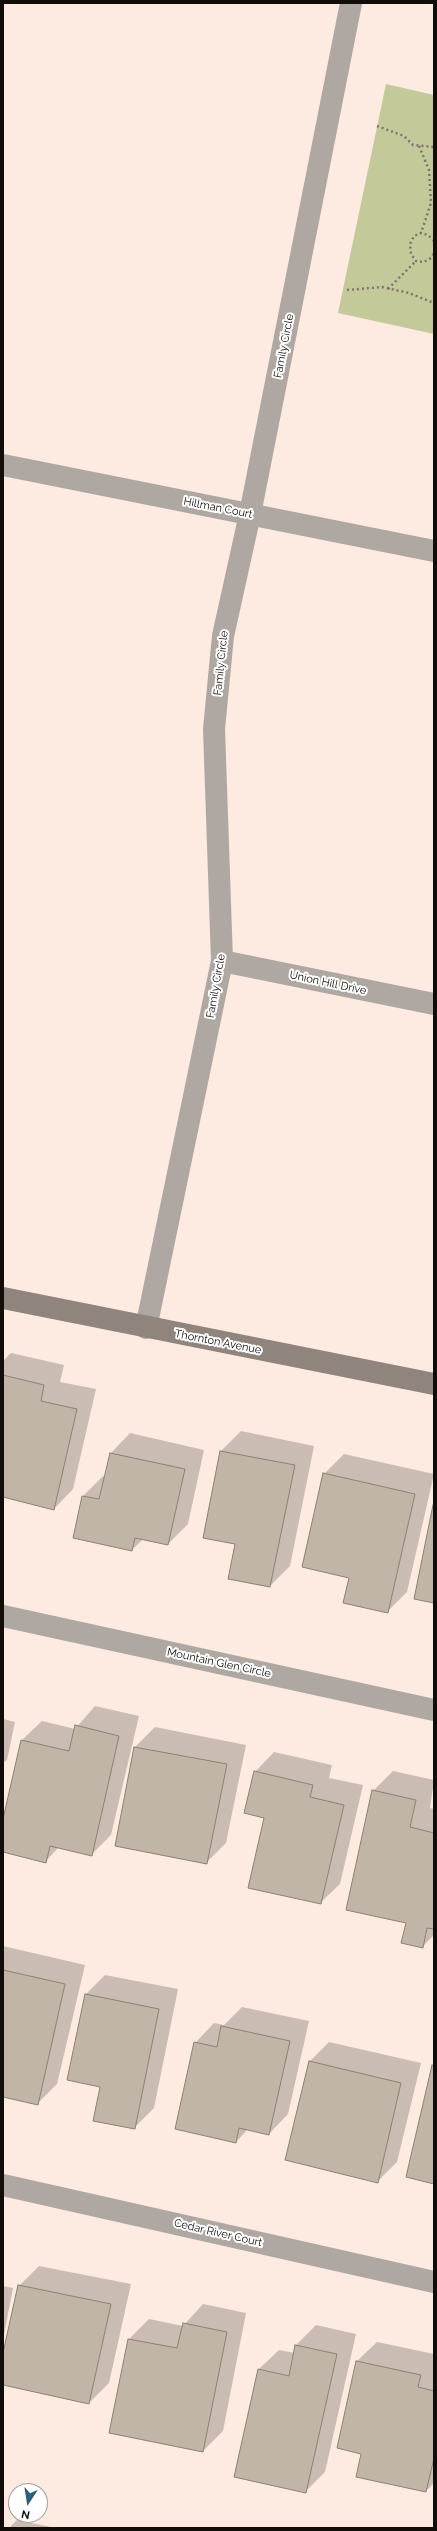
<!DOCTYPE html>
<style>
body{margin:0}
#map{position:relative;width:437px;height:2531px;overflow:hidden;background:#fdeae0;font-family:Raleway,sans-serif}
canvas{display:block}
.frame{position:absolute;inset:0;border:4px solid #130d0a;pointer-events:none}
.north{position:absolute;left:8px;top:2483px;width:40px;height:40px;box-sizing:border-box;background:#fff;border:1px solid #a19e9d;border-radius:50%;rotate:192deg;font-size:11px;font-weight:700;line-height:16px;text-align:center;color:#130d0a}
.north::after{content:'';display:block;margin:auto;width:14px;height:18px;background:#2e5c7b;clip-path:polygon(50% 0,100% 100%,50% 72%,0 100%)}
</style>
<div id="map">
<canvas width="437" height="2531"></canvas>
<div class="frame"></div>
<div class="north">N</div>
</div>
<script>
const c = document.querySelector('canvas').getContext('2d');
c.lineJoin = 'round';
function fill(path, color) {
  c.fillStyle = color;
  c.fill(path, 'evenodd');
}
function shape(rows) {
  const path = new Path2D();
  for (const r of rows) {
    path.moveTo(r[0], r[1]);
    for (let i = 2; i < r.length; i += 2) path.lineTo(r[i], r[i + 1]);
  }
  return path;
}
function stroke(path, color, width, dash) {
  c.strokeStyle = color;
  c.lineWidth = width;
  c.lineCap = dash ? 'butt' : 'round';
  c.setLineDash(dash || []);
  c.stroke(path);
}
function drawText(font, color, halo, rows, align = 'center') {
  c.font = font + ' Raleway,sans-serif';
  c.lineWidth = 4;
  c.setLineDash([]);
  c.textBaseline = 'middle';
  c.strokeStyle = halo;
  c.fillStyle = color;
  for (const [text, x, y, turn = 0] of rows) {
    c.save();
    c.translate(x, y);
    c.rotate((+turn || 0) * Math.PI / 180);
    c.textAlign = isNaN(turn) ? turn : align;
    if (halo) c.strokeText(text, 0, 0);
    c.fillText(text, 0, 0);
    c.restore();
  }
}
fill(shape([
 [386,84,434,95,434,334,338,313]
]), '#c4c99a');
fill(shape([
 [11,1353,64,1365,60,1382,96,1389,73,1489,54,1509,3,1497,3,1361],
 [241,1431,314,1446,290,1566,270,1586,236,1543,221,1451],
 [130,1433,204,1450,188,1524,168,1544,143,1539,132,1550,74,1537,83,1496,103,1476,105,1477,111,1453],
 [344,1454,434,1474,407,1592,387,1612,351,1577,324,1474],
 [95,1706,139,1716,111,1835,91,1855,59,1847,45,1862,3,1851,3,1823,22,1740,42,1721,75,1729],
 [3,1719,15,1722,7,1760,3,1763],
 [155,1727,246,1745,226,1843,206,1863,116,1845,135,1747],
 [274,1752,332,1765,329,1778,363,1785,340,1884,320,1903,265,1817,255,1772],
 [393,1771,434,1780,430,1808,434,1809,434,1935,422,1947,407,1922,373,1791],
 [3,1946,85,1965,57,2084,37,2104,3,2096],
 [105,1975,178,1989,154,2108,134,2128,101,2086,86,1994],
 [242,2007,309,2021,288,2114,269,2134,248,2129,236,2142,195,2043,214,2023,224,2025],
 [329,2042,421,2063,397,2162,377,2182,310,2061],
 [39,2266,131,2284,109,2383,89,2403,3,2384,3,2358,19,2286],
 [3,2286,13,2288,3,2340],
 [203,2304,246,2313,223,2431,203,2451,110,2433,129,2339,149,2319,183,2326],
 [316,2325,356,2334,325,2472,305,2492,259,2369,279,2350,295,2353,296,2345],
 [377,2342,434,2354,434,2483,426,2491,362,2453,357,2361],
 [17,2520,56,2528,9,2528]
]), '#0003');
const building = shape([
 [3,1375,44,1385,41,1401,77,1409,54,1510,3,1497,3,1375],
 [220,1451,295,1465,270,1587,228,1579,235,1544,203,1538,220,1451],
 [110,1453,185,1469,168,1545,135,1538,132,1551,73,1538,82,1496,99,1499,110,1453],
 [323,1473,415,1494,388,1613,343,1603,349,1578,302,1567,323,1473],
 [433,1505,434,1505,434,1603,414,1599,433,1505],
 [75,1725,119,1736,92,1856,50,1846,46,1863,3,1852,3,1819,21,1740,69,1751,75,1725],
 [134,1747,227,1764,207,1864,115,1846,134,1747],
 [254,1771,313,1785,310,1797,344,1805,321,1904,248,1888,264,1818,244,1813,254,1771],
 [372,1790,416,1800,410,1827,434,1833,434,1929,427,1928,423,1948,401,1943,406,1923,346,1910,372,1790],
 [3,1970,65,1984,38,2105,3,2097,3,1970],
 [85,1994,159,2009,135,2129,93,2121,100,2087,67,2080,85,1994],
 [221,2026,290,2041,269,2135,239,2128,236,2143,175,2129,194,2042,217,2047,221,2026],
 [309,2061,401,2083,378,2183,285,2160,309,2061],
 [432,2065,434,2066,434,2184,406,2177,432,2065],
 [18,2285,111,2304,89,2404,3,2385,3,2353,18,2285],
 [183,2323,227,2332,203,2452,109,2433,128,2339,177,2348,183,2323],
 [295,2345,337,2354,306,2493,234,2477,258,2369,289,2376,295,2345],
 [356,2361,421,2375,418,2387,434,2391,434,2458,426,2492,356,2477,361,2454,337,2448,356,2361]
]);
fill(building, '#c0b5a6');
stroke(building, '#8b8072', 1);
stroke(shape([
 [377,126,404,136,413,145,434,147],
 [419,146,429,170,431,203,421,233],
 [434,241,428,235,421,233,414,236,410,244,411,254,416,261,424,262,431,258,434,253],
 [388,289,416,261],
 [347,290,382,287,409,293,434,303]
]), '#80746d', 2.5, [2, 3]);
stroke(shape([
 [3,465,434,551],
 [222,961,434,1004],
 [146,1328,222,961,214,729,223,636,250,514,351,3],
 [3,1616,434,1710],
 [3,2185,434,2282]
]), '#aea7a2', 22);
stroke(shape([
 [3,1298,434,1384]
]), '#8f857d', 22);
drawText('11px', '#130d0a', '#fff', [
 ["Family Circle",284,346,-79],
 ["Hillman Court",218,508,11],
 ["Family Circle",221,663,-84],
 ["Union Hill Drive",328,983,12],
 ["Family Circle",216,986,-80],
 ["Thornton Avenue",218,1342,11],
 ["Mountain Glen Circle",219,1663,12],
 ["Cedar River Court",218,2233,13]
]);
</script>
